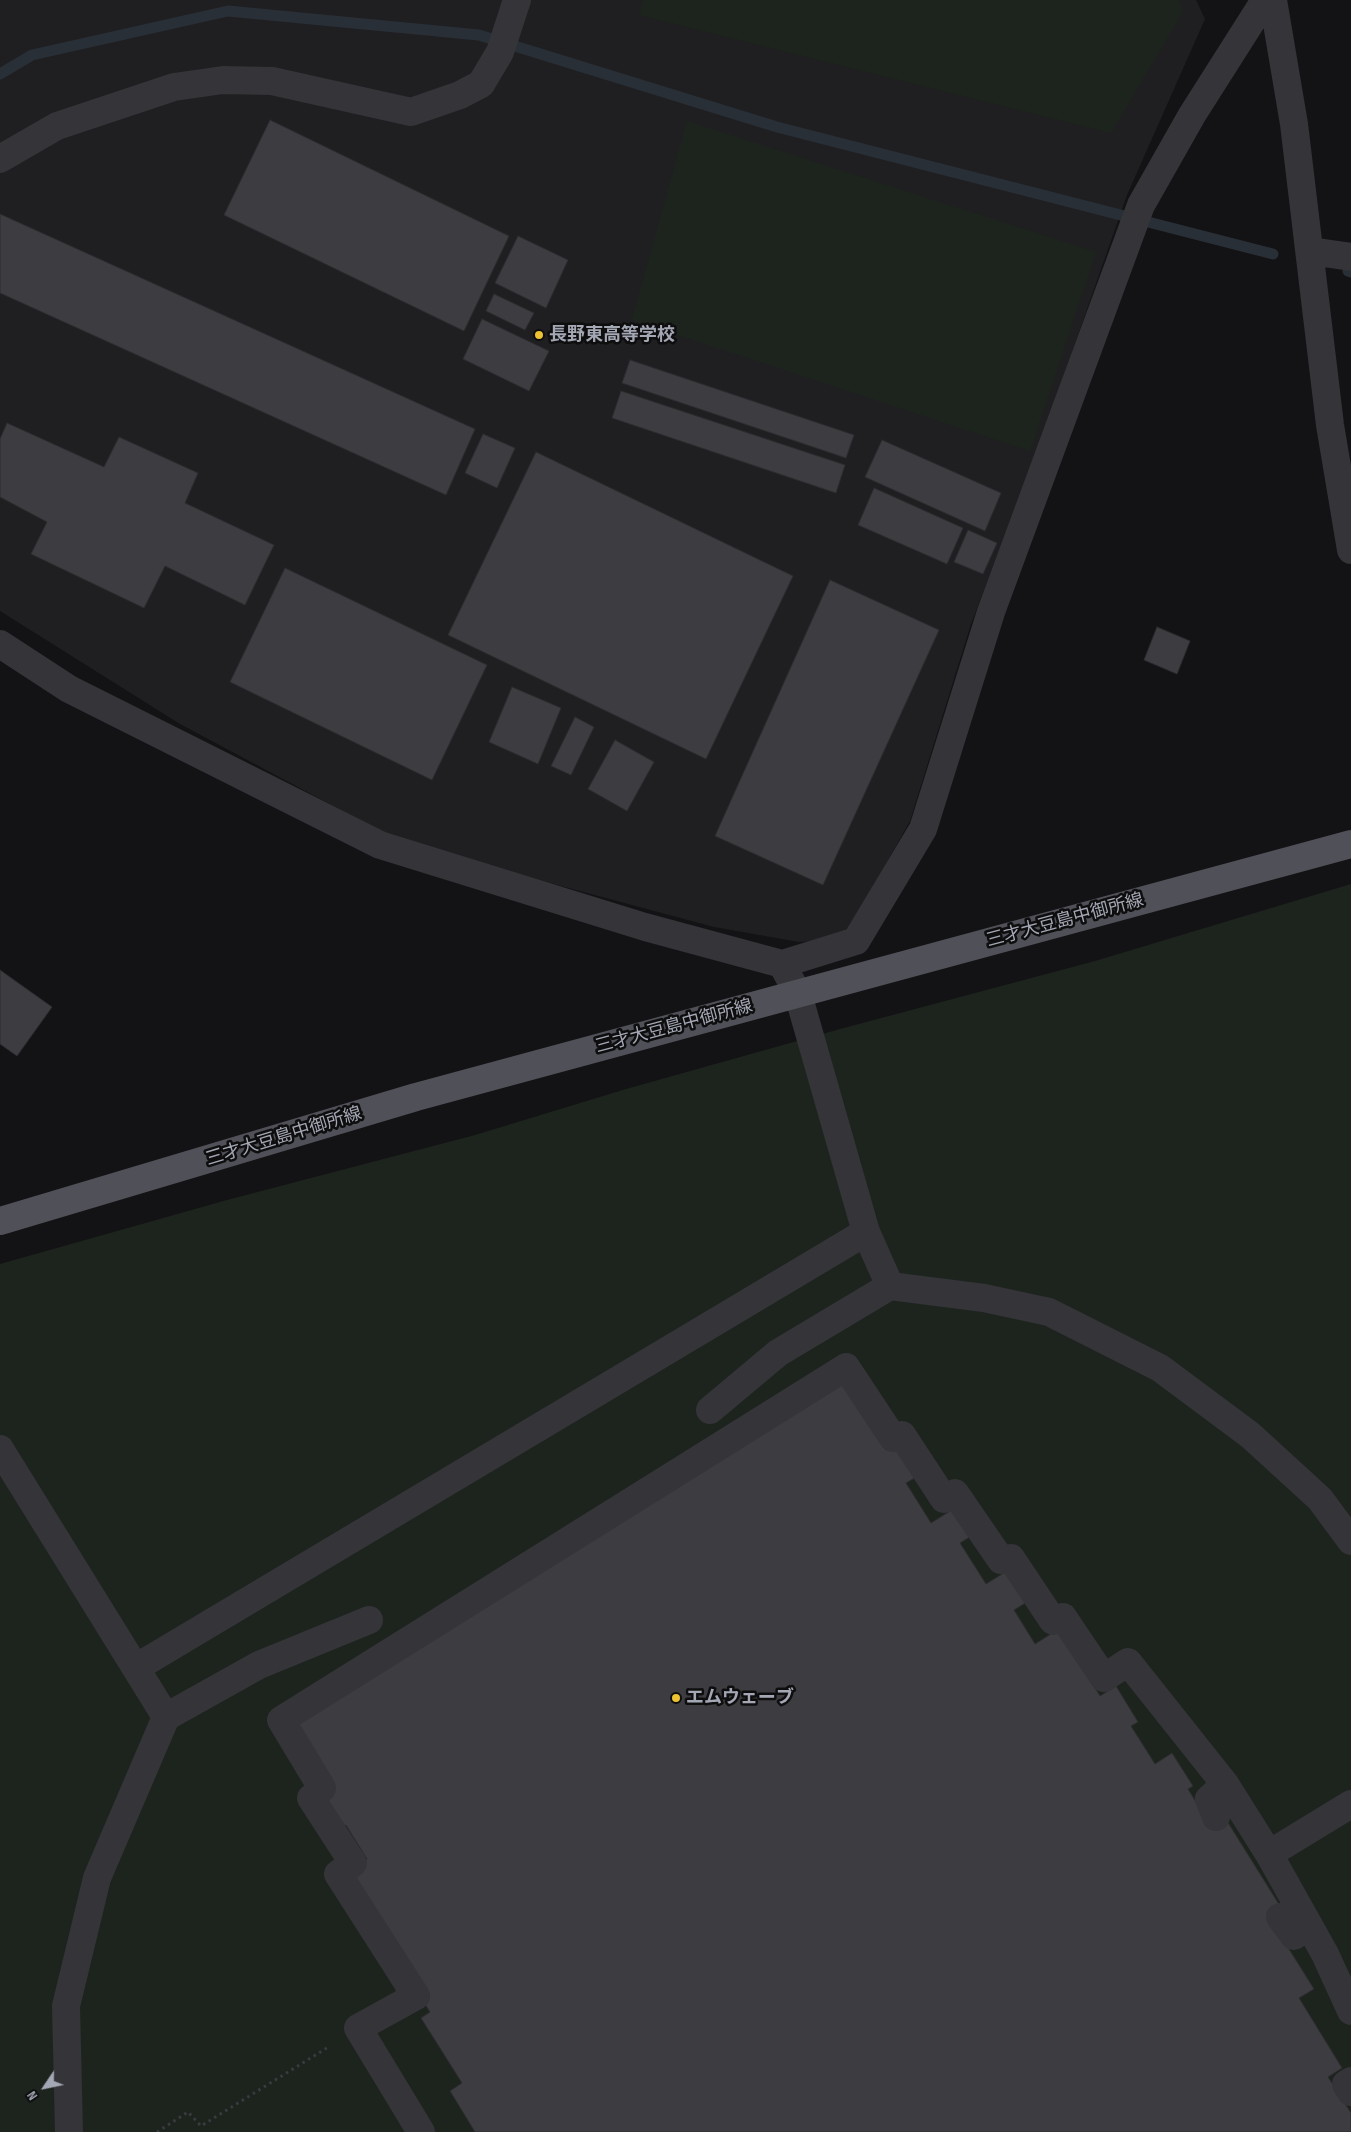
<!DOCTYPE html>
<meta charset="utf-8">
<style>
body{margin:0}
#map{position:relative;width:1351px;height:2132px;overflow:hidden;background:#131214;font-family:"Sofia Sans Condensed",sans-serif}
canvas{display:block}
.north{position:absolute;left:20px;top:2062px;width:50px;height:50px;-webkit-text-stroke:4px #0e0e0f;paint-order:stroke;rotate:236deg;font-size:14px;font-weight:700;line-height:20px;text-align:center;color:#a4a7b4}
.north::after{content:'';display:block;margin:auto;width:18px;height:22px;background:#a4a7b4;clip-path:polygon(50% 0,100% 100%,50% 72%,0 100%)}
</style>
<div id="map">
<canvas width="1351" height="2132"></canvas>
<div class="north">N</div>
</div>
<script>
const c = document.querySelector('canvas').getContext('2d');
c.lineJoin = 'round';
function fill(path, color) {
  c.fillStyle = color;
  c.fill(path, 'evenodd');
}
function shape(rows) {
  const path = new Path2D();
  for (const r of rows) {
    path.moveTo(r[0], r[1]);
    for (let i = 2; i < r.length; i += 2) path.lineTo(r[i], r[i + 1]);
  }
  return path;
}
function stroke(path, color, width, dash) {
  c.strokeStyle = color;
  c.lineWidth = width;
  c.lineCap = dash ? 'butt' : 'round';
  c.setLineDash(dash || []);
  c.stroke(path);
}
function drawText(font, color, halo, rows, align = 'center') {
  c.font = font + ' "Sofia Sans Condensed","Noto Sans JP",sans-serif';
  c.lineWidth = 5;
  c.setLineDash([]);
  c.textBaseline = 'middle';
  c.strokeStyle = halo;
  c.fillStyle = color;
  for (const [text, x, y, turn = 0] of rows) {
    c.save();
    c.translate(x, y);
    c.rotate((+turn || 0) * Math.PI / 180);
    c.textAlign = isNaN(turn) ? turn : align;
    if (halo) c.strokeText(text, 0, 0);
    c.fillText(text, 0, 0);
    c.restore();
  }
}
fill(shape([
 [0,0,1196,0,1205,19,1127,195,1029,475,971,624,910,821,847,934,826,941,799,942,714,927,505,871,384,833,180,724,0,611]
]), '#1f1f21');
fill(shape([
 [643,0,1178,0,1183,11,1111,133,639,15],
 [687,121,1096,252,1030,451,632,320],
 [1351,884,1351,2132,0,2132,0,1264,227,1200,475,1135,626,1089,840,1029,1095,961]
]), '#1d241e');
stroke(shape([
 [0,74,32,55,228,11,479,35,777,127,1273,254],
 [1348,271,1351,272]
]), '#292f37', 11);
const building = shape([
 [270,120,509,236,464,331,224,215,270,120],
 [0,214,475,429,446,495,0,293,0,214],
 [518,236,568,260,546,308,495,283,518,236],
 [494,294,534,313,525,330,486,311,494,294],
 [482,319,549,351,529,391,463,359,482,319],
 [630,360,854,435,846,458,622,383,630,360],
 [621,391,845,465,836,493,612,418,621,391],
 [7,423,104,467,119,437,198,473,185,503,274,545,245,605,165,566,144,608,31,554,47,522,0,497,0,439,7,423],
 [483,434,515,448,497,488,465,473,483,434],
 [882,440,1001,493,985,531,865,477,882,440],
 [536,452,793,576,706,759,448,635,536,452],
 [874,488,963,528,947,564,858,525,874,488],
 [968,530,997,543,983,574,954,562,968,530],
 [285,568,487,665,432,780,230,682,285,568],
 [830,580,939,630,823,885,715,836,830,580],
 [1157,627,1190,641,1177,674,1144,660,1157,627],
 [512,687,561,708,538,764,489,742,512,687],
 [575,717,594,727,571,775,551,766,575,717],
 [615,740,654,762,627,811,588,789,615,740],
 [0,970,52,1007,17,1056,0,1044,0,970],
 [843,1381,886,1450,897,1443,918,1476,906,1483,931,1523,955,1508,973,1535,960,1543,986,1584,1007,1571,1027,1602,1014,1610,1035,1644,1062,1627,1081,1665,1100,1696,1116,1686,1138,1722,1131,1726,1155,1764,1172,1753,1193,1786,1188,1789,1208,1822,1222,1813,1285,1914,1272,1922,1314,1989,1299,1998,1342,2068,1328,2077,1351,2113,1351,2132,475,2132,450,2091,462,2083,421,2018,430,2012,343,1873,367,1859,346,1825,336,1831,290,1728,843,1381]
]);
fill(building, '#3d3c41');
stroke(building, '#2d2d30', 1);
stroke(shape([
 [157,2132,188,2112,201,2126,330,2046]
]), '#3a3b40', 3, [2.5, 4]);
stroke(shape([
 [1273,0,1294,124,1330,425,1351,550],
 [0,159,57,126,174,87,223,80,272,81,411,112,460,95,481,84,500,52,517,0],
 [1310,251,1351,257],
 [0,644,69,689,380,845,645,927,782,964,798,994,866,1232,890,1286],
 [782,964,856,941,923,829,991,612,1141,205,1192,115,1265,0],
 [710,1410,778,1353,890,1286,984,1298,1049,1312,1160,1368,1250,1435,1320,1499,1351,1541],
 [0,1449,166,1717],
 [137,1667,866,1232],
 [1216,1817,1209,1799,1225,1784],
 [1269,1854,1351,1804],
 [1280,1917,1294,1936,1309,1925],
 [1351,2081,1346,2084,1351,2092],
 [69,2132,66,2006,97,1878,166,1717,259,1665,369,1620],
 [421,2132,358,2028,416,1996,338,1874,353,1863,311,1798,322,1788,281,1720,846,1367,893,1438,902,1435,944,1499,955,1493,1001,1560,1011,1558,1053,1621,1063,1617,1104,1678,1128,1662,1225,1784,1269,1854,1325,1954,1351,2011]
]), '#343439', 28);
stroke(shape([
 [0,1221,416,1097,1351,844]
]), '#505058', 28);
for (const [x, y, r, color] of [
 [539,335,5,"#ebc333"],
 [676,1698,5,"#ebc333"]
]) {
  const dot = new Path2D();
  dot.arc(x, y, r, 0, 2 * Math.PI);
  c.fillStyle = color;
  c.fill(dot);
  stroke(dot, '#0e0e0f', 2);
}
drawText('bold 18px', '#a4a7b4', '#0e0e0f', [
 ["長野東高等学校",549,335],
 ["エムウェーブ",686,1698]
], 'left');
drawText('18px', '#a4a7b4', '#0e0e0f', [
 ["三才大豆島中御所線",1065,921,-15],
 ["三才大豆島中御所線",674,1027,-15],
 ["三才大豆島中御所線",284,1137,-17]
]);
</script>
